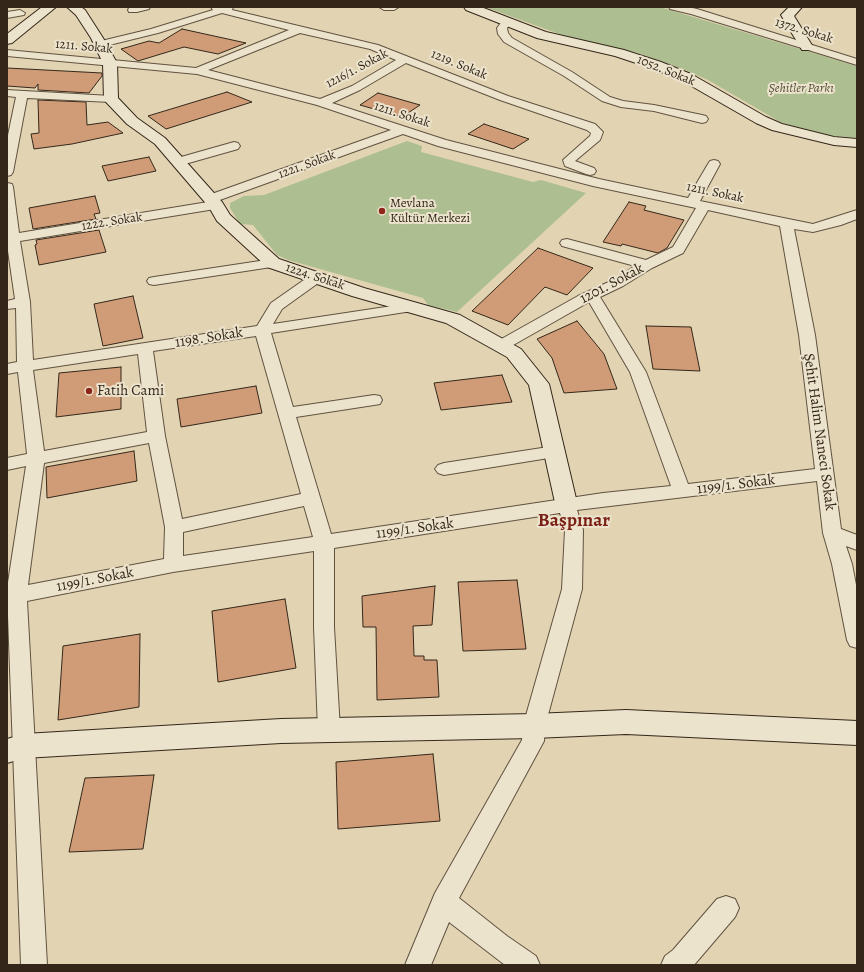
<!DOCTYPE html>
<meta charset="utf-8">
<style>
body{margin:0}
#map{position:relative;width:864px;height:972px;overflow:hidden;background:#e2d4b2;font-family:Alegreya,serif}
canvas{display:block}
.frame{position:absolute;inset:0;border:8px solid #34271a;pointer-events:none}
</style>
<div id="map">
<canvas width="864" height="972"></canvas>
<div class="frame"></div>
</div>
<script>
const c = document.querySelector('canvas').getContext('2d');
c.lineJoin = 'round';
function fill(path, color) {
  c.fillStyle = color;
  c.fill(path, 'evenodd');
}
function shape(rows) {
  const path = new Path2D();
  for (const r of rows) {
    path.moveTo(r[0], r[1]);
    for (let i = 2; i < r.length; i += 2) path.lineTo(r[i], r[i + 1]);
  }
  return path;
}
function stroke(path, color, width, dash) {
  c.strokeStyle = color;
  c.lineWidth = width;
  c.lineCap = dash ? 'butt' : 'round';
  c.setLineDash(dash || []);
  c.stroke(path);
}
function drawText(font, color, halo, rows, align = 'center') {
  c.font = font + ' Alegreya,serif';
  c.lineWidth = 4;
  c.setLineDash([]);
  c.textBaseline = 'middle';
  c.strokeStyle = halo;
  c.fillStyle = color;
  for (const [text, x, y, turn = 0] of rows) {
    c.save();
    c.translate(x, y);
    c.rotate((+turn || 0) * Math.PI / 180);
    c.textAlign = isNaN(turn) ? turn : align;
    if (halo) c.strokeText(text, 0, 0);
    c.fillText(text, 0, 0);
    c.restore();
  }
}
fill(shape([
 [485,7,660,7,857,66,857,138,826,135,782,123,708,80,685,70,638,53,562,35],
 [407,141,422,146,421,152,533,182,541,180,586,193,457,312,428,305,423,298,288,260,277,255,253,225,240,224,230,208,230,203,244,196,264,195]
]), '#adbe91');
const building = shape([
 [182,29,246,43,218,54,184,47,138,61,121,49,149,41,159,43,182,29],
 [7,68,102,73,102,76,89,93,38,90,38,84,35,88,7,86,7,68],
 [227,92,252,102,166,129,148,116,227,92],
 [378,93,420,105,402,117,360,105,378,93],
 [38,100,86,102,87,125,108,122,123,133,72,144,34,149,31,134,39,133,38,100],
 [484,124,529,139,513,149,468,134,484,124],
 [149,157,156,171,108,181,102,166,149,157],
 [95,196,100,213,94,214,96,219,33,229,29,208,95,196],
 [629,202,646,206,644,210,684,220,667,248,658,253,622,244,621,246,603,242,629,202],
 [99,230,106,252,39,265,35,245,37,244,36,240,99,230],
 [538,248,593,268,567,295,545,287,508,325,472,311,538,248],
 [133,296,143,338,103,346,94,304,133,296],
 [577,321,604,354,617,389,564,393,552,358,537,339,577,321],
 [646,326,691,327,700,371,653,369,646,326],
 [121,367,121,409,56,417,59,373,121,367],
 [502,375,512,402,441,410,434,383,502,375],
 [256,386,262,413,181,427,177,399,256,386],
 [134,451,137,481,47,498,46,467,134,451],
 [517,580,526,649,463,651,458,582,517,580],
 [435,586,432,625,413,626,414,656,424,656,424,660,437,660,439,697,377,700,376,627,363,627,362,596,435,586],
 [285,599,296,668,218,682,212,611,285,599],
 [140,634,139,707,58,720,63,646,140,634],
 [433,754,440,821,338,829,336,762,433,754],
 [154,775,143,849,69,852,85,778,154,775]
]);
fill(building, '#cf9c77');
stroke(building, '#34271a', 1);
const street = shape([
 [133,7,150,7,149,9,137,12,129,12,128,10,129,8,133,7],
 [211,7,233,7,232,10,378,45,508,96,595,124,603,132,600,140,575,161,594,168,596,171,594,174,590,175,586,174,565,166,563,160,590,136,591,133,587,130,500,100,406,63,360,90,332,103,446,140,599,179,688,198,708,164,710,161,714,160,718,161,720,164,700,201,813,224,857,210,857,219,841,225,813,232,794,229,815,335,841,529,857,535,857,550,846,546,852,564,857,590,857,648,850,646,847,640,832,564,823,533,817,481,577,510,583,530,582,589,545,726,544,741,459,898,507,936,536,956,540,965,505,965,449,922,431,965,405,965,435,893,522,740,523,726,562,589,565,530,560,513,334,548,334,627,340,730,337,737,329,740,321,737,318,730,314,627,314,551,173,572,27,601,47,965,21,965,7,589,26,466,7,470,7,458,27,454,18,372,7,374,7,364,17,362,16,308,7,309,7,301,15,299,7,244,7,183,12,184,13,187,19,233,208,202,204,199,206,196,391,130,317,105,197,74,7,56,7,50,196,68,289,30,222,13,158,33,101,47,96,44,97,42,151,29,213,10,211,7],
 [300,33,370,49,396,60,352,86,320,99,208,70,300,33],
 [403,134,438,146,593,186,696,208,673,247,646,260,567,239,562,240,560,243,562,246,635,266,613,280,578,296,496,342,494,345,496,348,502,350,508,348,589,302,630,372,671,486,603,493,331,534,296,417,374,405,380,404,382,400,380,396,374,395,293,407,271,333,412,311,417,310,419,307,417,304,412,303,273,324,282,309,321,281,323,278,321,275,316,274,311,275,271,303,257,326,33,360,30,302,20,241,221,208,223,205,221,202,217,201,403,134],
 [708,210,780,226,799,335,815,469,688,484,646,372,600,297,623,286,652,268,683,253,708,210],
 [256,336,301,494,182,519,165,436,153,351,256,336],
 [138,354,147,432,44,451,33,370,138,354],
 [149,443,165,527,164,559,28,585,44,463,149,443],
 [304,506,313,537,183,556,183,532,304,506],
 [379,7,399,7,394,10,384,10,379,7],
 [669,7,688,7,697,9,857,59,857,65,691,14,670,9,669,7],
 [20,10,25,13,24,15,7,18,7,12,20,10],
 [507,19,512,22,507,28,508,33,512,38,572,72,610,97,623,101,654,105,702,115,706,116,708,119,706,122,702,123,654,111,621,107,602,101,564,76,504,42,498,34,497,28,503,20,507,19],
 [7,90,111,96,115,97,117,99,115,101,111,102,27,98,13,172,11,175,7,176,7,140,16,97,7,96,7,90],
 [234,142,238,143,240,146,238,149,178,166,174,165,172,162,174,159,234,142],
 [273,259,278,260,280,263,278,266,154,285,149,284,147,281,149,278,154,277,273,259],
 [555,446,561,448,564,452,561,456,444,475,438,473,435,469,438,465,444,463,555,446],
 [726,896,735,899,739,908,735,917,694,965,661,965,665,956,673,950,717,899,726,896]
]);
const secondary = shape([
 [42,7,56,7,12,43,7,44,7,34,42,7],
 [67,7,81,7,85,10,103,38,117,63,118,98,137,118,165,138,222,202,230,215,279,259,364,288,460,315,521,349,549,384,578,507,575,513,567,515,559,513,556,507,529,385,507,357,446,323,352,296,267,267,217,221,209,207,155,144,127,124,106,102,104,99,103,63,91,38,76,15,67,7],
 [464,7,481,7,546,32,624,50,661,62,691,74,766,117,782,124,834,137,857,139,857,147,834,145,772,130,756,123,681,80,651,68,615,56,537,38,466,10,464,7],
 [789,7,802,7,794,16,813,47,812,50,802,50,781,15,789,7],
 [626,710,857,721,857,745,626,734,534,738,281,743,24,758,7,763,7,739,24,734,281,719,534,714,626,710]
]);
stroke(street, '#605240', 2);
stroke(secondary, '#34271a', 2);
fill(street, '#ece3cd');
fill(secondary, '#ece3cd');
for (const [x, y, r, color] of [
 [382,211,4,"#8f2418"],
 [89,391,4,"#8f2418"]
]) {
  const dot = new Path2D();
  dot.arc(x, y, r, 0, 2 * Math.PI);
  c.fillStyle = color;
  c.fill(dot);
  stroke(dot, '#ece3cd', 1.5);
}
drawText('13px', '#34271a', '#ece3cd', [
 ["1372. Sokak",804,31,17],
 ["1211. Sokak",84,47,5],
 ["1219. Sokak",459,65,22],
 ["1216/1. Sokak",357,69,-28],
 ["1052. Sokak",666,71,22],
 ["1211. Sokak",402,115,18],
 ["1221. Sokak",307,165,-20],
 ["1211. Sokak",715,193,12],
 ["1222. Sokak",112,222,-9],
 ["1224. Sokak",315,277,18]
]);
drawText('italic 13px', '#524d38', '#ece3cd', [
 ["Şehitler Parkı",801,89]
]);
drawText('13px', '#34271a', '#ece3cd', [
 ["Mevlana",390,204],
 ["Kültür Merkezi",390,219]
], 'left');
drawText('15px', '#34271a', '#ece3cd', [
 ["1201. Sokak",612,284,-28],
 ["1198. Sokak",209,338,-9],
 ["Şehit Halim Naneci Sokak",819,432,82],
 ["1199/1. Sokak",736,485,-7],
 ["1199/1. Sokak",415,529,-8],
 ["1199/1. Sokak",95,580,-11]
]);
drawText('15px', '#34271a', '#ece3cd', [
 ["Fatih Cami",97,391]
], 'left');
drawText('bold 19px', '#7a1f14', '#ece3cd', [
 ["Başpınar",574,521]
]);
</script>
